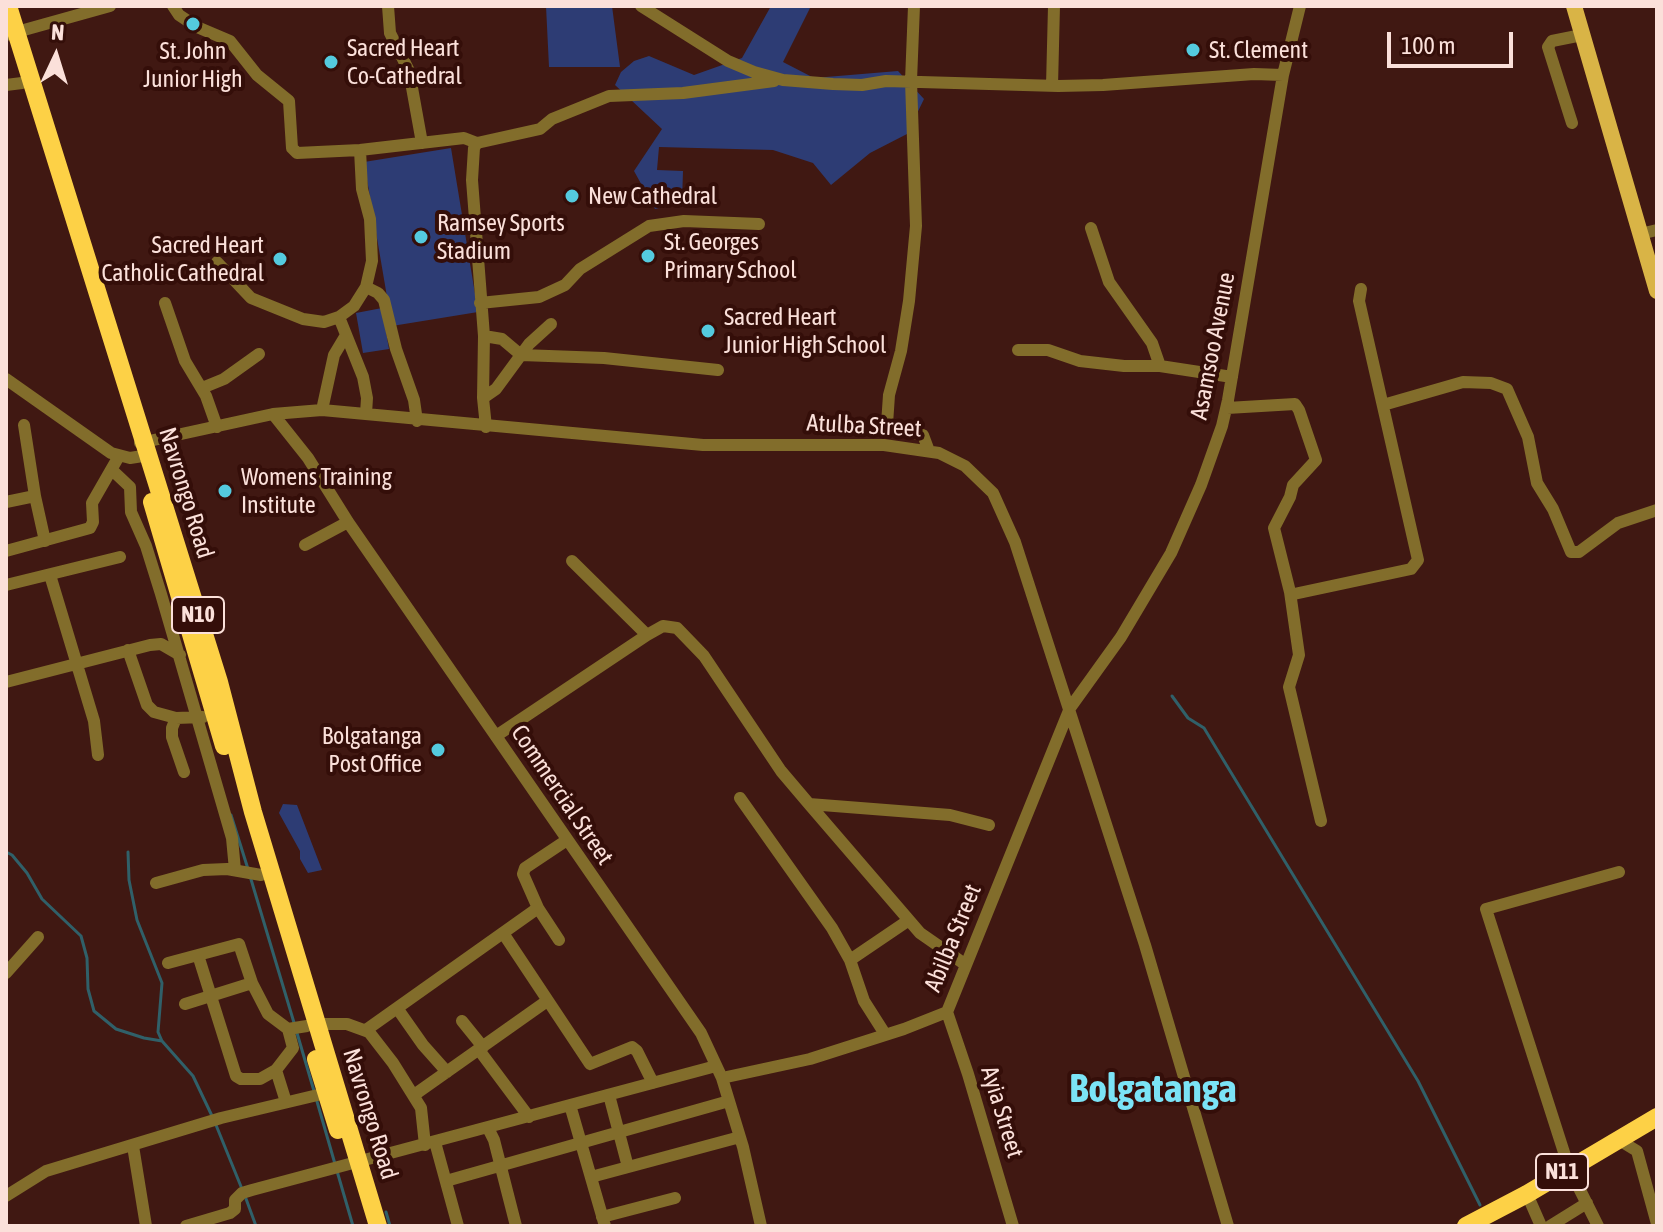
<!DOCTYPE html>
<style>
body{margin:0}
#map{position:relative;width:1663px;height:1232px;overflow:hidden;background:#401812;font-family:"Asap Condensed",sans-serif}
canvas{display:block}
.frame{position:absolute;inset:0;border:8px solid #fbe0da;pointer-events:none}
.north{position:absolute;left:16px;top:16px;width:80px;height:80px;-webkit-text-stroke:6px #340e09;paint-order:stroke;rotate:4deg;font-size:22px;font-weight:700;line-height:32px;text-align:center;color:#fbe0da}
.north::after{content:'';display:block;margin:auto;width:28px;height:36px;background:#fbe0da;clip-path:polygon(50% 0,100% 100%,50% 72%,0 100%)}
.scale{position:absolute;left:1387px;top:32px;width:126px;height:36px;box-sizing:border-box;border:4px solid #fbe0da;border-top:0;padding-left:10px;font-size:24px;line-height:28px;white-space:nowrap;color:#fbe0da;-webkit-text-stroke:6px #340e09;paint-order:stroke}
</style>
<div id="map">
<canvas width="1663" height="1232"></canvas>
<div class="frame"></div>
<div class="north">N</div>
<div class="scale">100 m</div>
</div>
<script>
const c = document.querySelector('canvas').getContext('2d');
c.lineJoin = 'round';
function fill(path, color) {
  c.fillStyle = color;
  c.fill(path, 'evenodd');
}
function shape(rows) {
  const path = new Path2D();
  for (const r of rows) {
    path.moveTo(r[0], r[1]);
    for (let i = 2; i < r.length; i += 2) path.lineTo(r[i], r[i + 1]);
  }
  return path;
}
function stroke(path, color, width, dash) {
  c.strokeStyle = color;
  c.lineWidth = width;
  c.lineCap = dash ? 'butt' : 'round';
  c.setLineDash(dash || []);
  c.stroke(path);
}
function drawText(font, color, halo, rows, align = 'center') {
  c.font = font + ' "Asap Condensed",sans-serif';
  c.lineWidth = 8;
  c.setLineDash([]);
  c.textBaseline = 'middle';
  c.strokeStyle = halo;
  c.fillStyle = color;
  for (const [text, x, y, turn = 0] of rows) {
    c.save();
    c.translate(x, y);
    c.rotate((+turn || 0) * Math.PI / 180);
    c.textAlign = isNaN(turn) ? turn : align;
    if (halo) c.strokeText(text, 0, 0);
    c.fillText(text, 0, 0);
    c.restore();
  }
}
fill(shape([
 [546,6,612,6,620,67,549,67],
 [771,6,811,6,783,62,814,78,898,71,924,99,907,134,870,153,831,185,813,163,773,150,659,147,657,170,683,171,682,202,655,209,634,171,662,129,615,85,621,72,634,61,649,56,694,75,742,58],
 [451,148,478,312,392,326,364,162],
 [382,308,389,349,363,353,356,313],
 [283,804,297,805,322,870,308,873,300,859,300,851,279,813]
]), '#2d3c74');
stroke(shape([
 [1172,696,1188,718,1204,728,1418,1081,1480,1205],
 [231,815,248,869],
 [6,852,12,855,27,873,42,899,81,936,87,958,88,989,94,1011,116,1029,144,1038,162,1041],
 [128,852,129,880,137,920,162,983,158,1032,162,1041,193,1076,213,1118],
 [250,876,295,1026],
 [297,1033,314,1091],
 [316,1098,335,1164],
 [216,1125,242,1189],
 [337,1171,353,1226],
 [245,1196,256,1226],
 [386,1212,390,1226]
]), '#306069', 3);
stroke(shape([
 [173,6,179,15,197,27,230,41,257,75,289,101,292,148,297,153,360,150,464,138,477,143],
 [388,6,390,33,409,71,422,143],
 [641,6,728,61,754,72,783,80,833,84,862,85,886,81,1058,86,1103,85,1254,74,1283,75],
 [914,6,911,81,916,226,909,301,901,351,889,395,887,424,890,428,923,435,929,451],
 [6,35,110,6],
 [6,85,22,83],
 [1052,86,1054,6],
 [1572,123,1548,47,1552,41,1582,35],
 [1091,228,1109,282,1152,343,1160,366],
 [1640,234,1657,230],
 [217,262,251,298,303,319,324,322,339,317,354,306,366,287,372,261,370,219,362,189,360,150],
 [366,287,378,293,384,300,396,349,414,400,417,421],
 [165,303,185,361,206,396,217,427],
 [480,303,539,297,565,285,580,269,649,226,684,221,759,224],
 [339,317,363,377,367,398,366,414],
 [484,336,502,339,521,355,604,358,718,370],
 [1018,350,1048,350,1080,361,1124,366,1160,366,1232,377],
 [6,379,111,453,130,458,149,455],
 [202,388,224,379,259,354],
 [483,398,496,389,529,344,551,324],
 [1383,405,1463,382,1491,383,1507,389,1528,437,1537,483,1553,509,1571,552,1579,552,1618,523,1657,510],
 [1227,408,1295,404,1299,410,1316,460,1293,485,1290,497,1274,528,1290,592,1299,655,1289,687,1321,821],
 [322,410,334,355,346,335],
 [273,414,308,458,348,522,701,1033,722,1078,743,1147,761,1226],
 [24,425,35,496],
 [486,427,483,398,484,336,472,180,474,148,477,143,540,129,552,119,609,96,683,93,774,81],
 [140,443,273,414,322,410,703,445,884,445,939,453,965,466,993,493,1015,542,1145,945,1228,1226],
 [112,470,130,487,131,512,146,546,161,594,232,838,235,870],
 [6,502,35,496,45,541],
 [305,545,348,522],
 [6,551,90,528,93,522,92,503,119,456],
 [572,561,647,635],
 [50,575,94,721,98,755],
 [6,585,120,557],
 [1290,592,1294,594,1411,569,1418,560,1359,301,1361,289],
 [128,650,147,705,154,712,176,718,203,717],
 [6,682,150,645,161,644,180,655],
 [176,718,172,728,172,737,184,772],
 [496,736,647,635,663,626,677,628,704,656,781,771,809,804,920,933,966,965],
 [740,798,832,928,850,960,864,1001,885,1034],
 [809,804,950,815,989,825],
 [156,883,203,870,227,869,261,875],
 [503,933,590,1064,632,1047,637,1051,653,1083],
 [559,940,538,908,523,874,525,868,567,840],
 [198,955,236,1076,241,1079,260,1079,276,1070,293,1048,288,1029],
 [850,960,909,920],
 [168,963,239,944,252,983,268,1014,288,1029,307,1026],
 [6,973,38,937],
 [185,1004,252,983],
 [397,1008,423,1045,447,1072],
 [947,1012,968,1074,1013,1226],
 [462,1021,483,1047],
 [318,1024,347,1024,369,1032,393,1063,421,1108,425,1145],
 [366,1030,538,908],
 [479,1050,529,1117],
 [276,1070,286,1102],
 [722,1078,810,1059,904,1029,947,1012,1070,708,1121,637,1171,553,1201,485,1222,426,1228,400,1283,75,1300,6],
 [414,1095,547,1001],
 [609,1095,628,1167],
 [570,1105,605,1226],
 [488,1128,494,1140,516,1226],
 [1619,1140,1637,1151,1657,1224],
 [435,1142,458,1226],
 [133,1146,146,1226],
 [591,1177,740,1137],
 [446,1181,729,1101],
 [1527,1194,1541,1226],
 [6,1196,46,1171,221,1118,326,1093],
 [602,1217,675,1198],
 [186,1226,230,1213,235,1209,235,1200,242,1193,252,1190,716,1066],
 [1550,1226,1587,1203],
 [1598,1226,1569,1168,1486,909,1619,872]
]), '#826d2b', 12);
stroke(shape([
 [1574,6,1657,291]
]), '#d9b446', 16);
stroke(shape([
 [8,6,219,682,253,812,378,1226],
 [152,502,224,746],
 [316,1059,338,1130],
 [1466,1226,1527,1194,1657,1117]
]), '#fdd146', 18);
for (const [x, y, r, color] of [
 [193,24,8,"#54cade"],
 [1193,50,8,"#54cade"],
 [331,62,8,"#54cade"],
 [572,196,8,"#54cade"],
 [421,237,8,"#54cade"],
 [648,256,8,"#54cade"],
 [280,259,8,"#54cade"],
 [708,331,8,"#54cade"],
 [225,491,8,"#54cade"],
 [438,750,8,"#54cade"]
]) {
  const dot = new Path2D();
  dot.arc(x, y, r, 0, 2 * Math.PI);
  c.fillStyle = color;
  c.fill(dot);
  stroke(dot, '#340e09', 3);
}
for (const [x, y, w] of [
 [198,615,52],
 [1562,1172,52]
]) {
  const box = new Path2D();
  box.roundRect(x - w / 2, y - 18, w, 36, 6);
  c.fillStyle = '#340e09';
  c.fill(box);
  stroke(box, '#fbe0da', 2);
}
drawText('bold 22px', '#fbe0da', null, [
 ["N10",198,615],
 ["N11",1562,1172]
]);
drawText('24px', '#fbe0da', '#340e09', [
 ["Sacred Heart",347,48],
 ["Co-Cathedral",347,76],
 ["St. Clement",1209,50],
 ["St. John",193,51,"center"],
 ["Junior High",193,79,"center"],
 ["New Cathedral",588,196],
 ["Ramsey Sports",437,223],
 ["Stadium",437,251],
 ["St. Georges",664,242],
 ["Primary School",664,270],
 ["Sacred Heart",264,245,"right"],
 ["Catholic Cathedral",264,273,"right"],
 ["Sacred Heart",724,317],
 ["Junior High School",724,345],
 ["Womens Training",241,477],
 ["Institute",241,505],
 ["Bolgatanga",422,736,"right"],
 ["Post Office",422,764,"right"]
], 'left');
drawText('24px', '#fbe0da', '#340e09', [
 ["Asamsoo Avenue",1213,346,-79],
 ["Atulba Street",864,426,3],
 ["Navrongo Road",186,493,73],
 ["Commercial Street",562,795,56],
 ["Abilba Street",953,938,-68],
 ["Ayia Street",1002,1112,73],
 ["Navrongo Road",370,1114,73]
]);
drawText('bold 40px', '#7be3f6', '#340e09', [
 ["Bolgatanga",1153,1089]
]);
</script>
